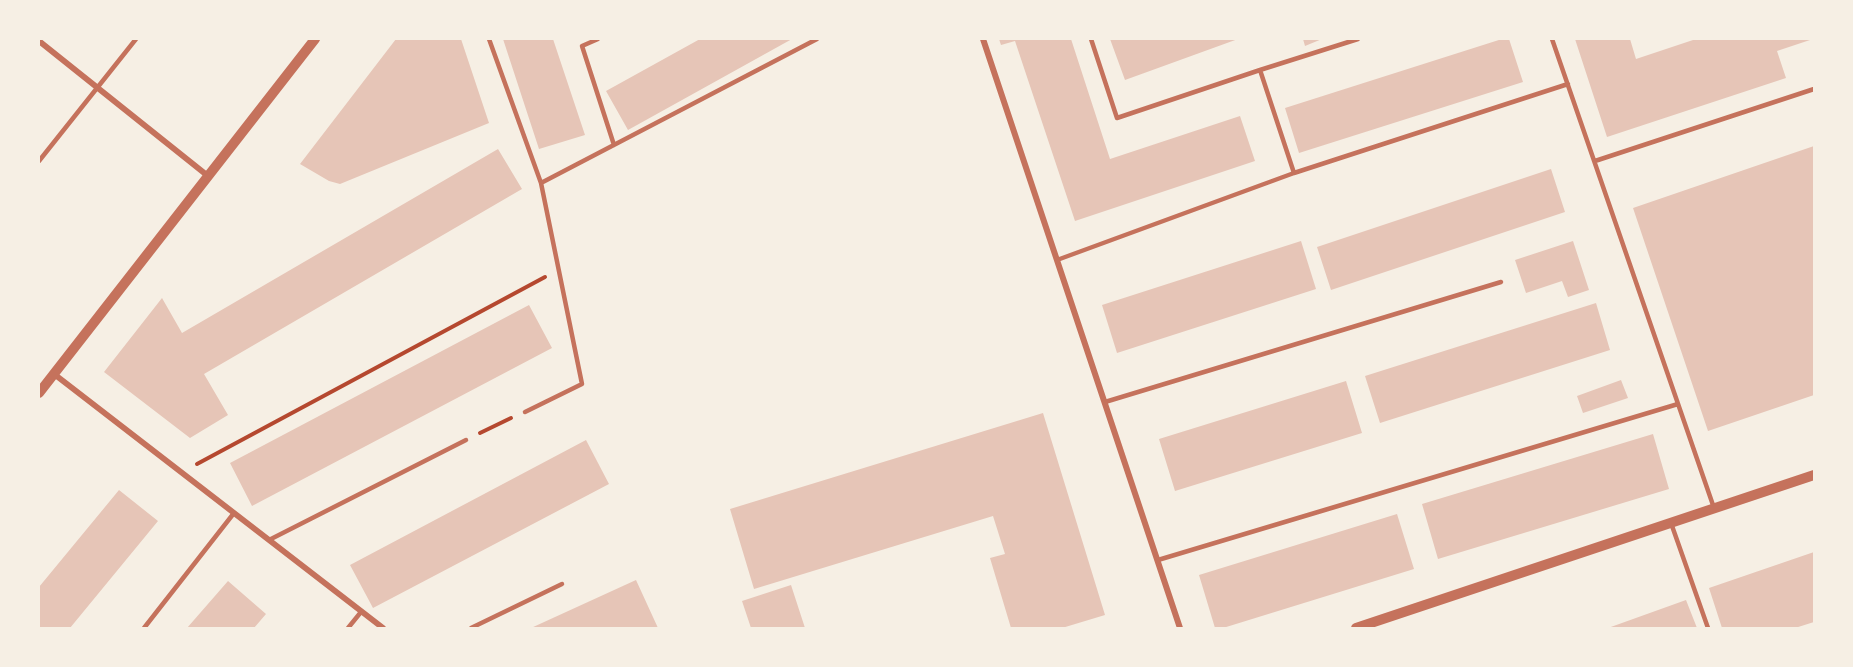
<!DOCTYPE html>
<style>
body{margin:0}
#map{position:relative;width:1853px;height:667px;overflow:hidden;background:#f6efe4;font-family:"Source Sans 3",sans-serif}
canvas{display:block}
.frame{position:absolute;inset:0;border:40px solid #f6efe4;pointer-events:none}
</style>
<div id="map">
<canvas width="1853" height="667"></canvas>
<div class="frame"></div>
</div>
<script>
const c = document.querySelector('canvas').getContext('2d');
c.lineJoin = 'round';
function fill(path, color) {
  c.fillStyle = color;
  c.fill(path, 'evenodd');
}
function shape(rows) {
  const path = new Path2D();
  for (const r of rows) {
    path.moveTo(r[0], r[1]);
    for (let i = 2; i < r.length; i += 2) path.lineTo(r[i], r[i + 1]);
  }
  return path;
}
function stroke(path, color, width, dash) {
  c.strokeStyle = color;
  c.lineWidth = width;
  c.lineCap = dash ? 'butt' : 'round';
  c.setLineDash(dash || []);
  c.stroke(path);
}
fill(shape([
 [396,39,461,39,489,123,340,184,329,181,300,164],
 [503,39,553,39,585,135,539,149],
 [700,39,792,39,628,130,606,91],
 [999,39,1071,39,1110,159,1240,116,1255,161,1075,221,1015,41,1001,45],
 [1110,39,1238,39,1125,80],
 [1303,39,1322,39,1305,46],
 [1502,39,1509,39,1523,82,1299,153,1285,108],
 [1575,39,1630,39,1636,59,1696,39,1813,39,1777,51,1786,78,1607,137],
 [1814,146,1814,395,1708,431,1633,208],
 [498,149,522,189,204,374,228,415,190,438,104,372,162,298,182,333],
 [1551,169,1565,212,1331,290,1317,247],
 [1301,241,1316,289,1117,353,1102,305],
 [1573,241,1589,290,1568,297,1562,281,1526,293,1515,260],
 [1596,303,1610,350,1380,423,1365,376],
 [529,305,552,348,252,506,230,463],
 [1621,380,1628,398,1583,413,1577,396],
 [1346,381,1362,433,1175,491,1159,439],
 [1043,413,1105,615,1062,628,1011,628,990,558,1005,554,993,516,754,589,730,509],
 [1653,434,1669,489,1438,559,1422,504],
 [586,440,609,484,373,608,350,565],
 [119,490,158,521,70,628,39,628,39,587],
 [1397,514,1414,569,1223,628,1215,628,1199,575],
 [1814,552,1814,622,1795,628,1722,628,1709,588],
 [636,580,658,628,531,628],
 [228,581,266,614,254,628,187,628],
 [791,585,805,628,751,628,742,601],
 [1686,600,1697,628,1608,628]
]), '#e6c5b7');
stroke(shape([
 [480,433,511,418],
 [197,464,545,277]
]), '#b5482f', 4);
stroke(shape([
 [489,39,541,183,582,384,525,412],
 [598,39,582,46,614,145],
 [1091,39,1117,118,1260,70],
 [1552,39,1714,508],
 [39,161,136,39],
 [1595,161,1814,89],
 [1294,173,1260,70,1358,39],
 [541,183,817,39],
 [1057,260,1294,173,1568,84],
 [1105,402,1501,282],
 [1671,523,1708,628],
 [269,540,466,440],
 [1158,560,1678,404],
 [144,628,234,513],
 [348,628,361,612],
 [471,628,562,584]
]), '#c5725c', 4.5);
stroke(shape([
 [983,39,1180,628],
 [39,41,208,176],
 [54,374,383,628]
]), '#c5725c', 6);
stroke(shape([
 [39,393,315,39],
 [1356,628,1814,475]
]), '#c5725c', 10);
</script>
